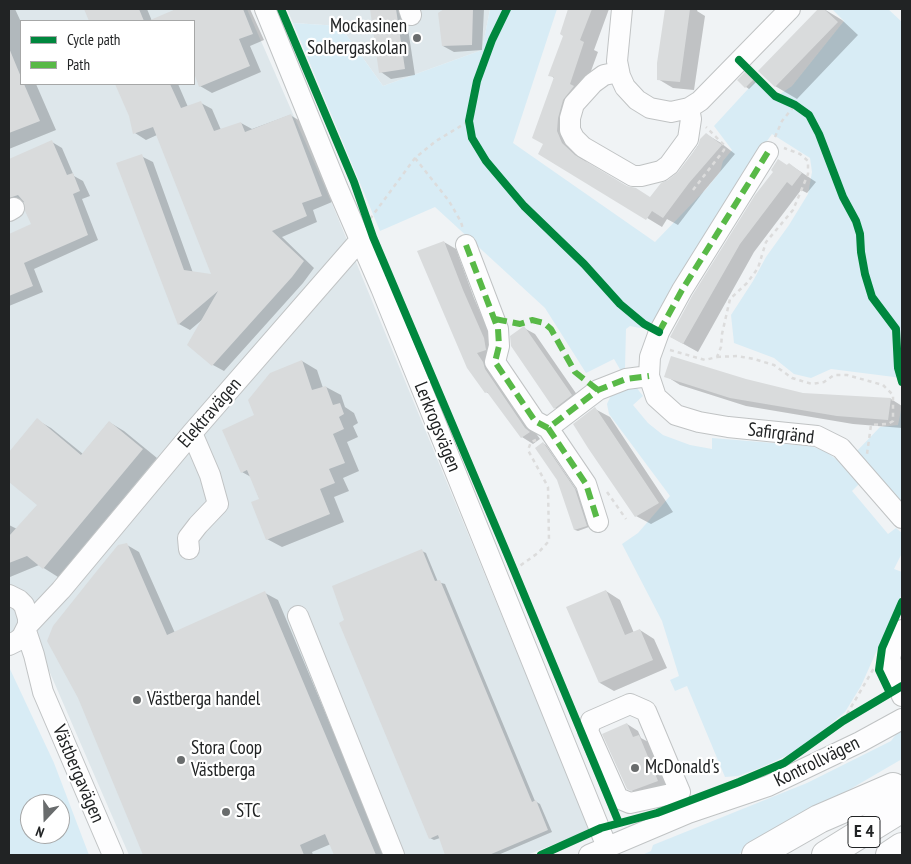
<!DOCTYPE html>
<meta charset="utf-8">
<style>
body{margin:0}
#map{position:relative;width:911px;height:864px;overflow:hidden;background:#f0f3f5;font-family:"PT Sans Narrow",sans-serif}
canvas{display:block}
.frame{position:absolute;inset:0;border:10px solid #212324;pointer-events:none}
.legend{position:absolute;left:20px;top:20px;width:175px;height:65px;box-sizing:border-box;background:#fff;border:1px solid #a6a7a7;margin:0;padding:6px 9px;list-style:none;font-size:15px;color:#212324}
.legend li{display:flex;align-items:center;gap:10px;height:25px}
.legend b{width:25px;border:1px solid #a6a7a7}
.north{position:absolute;left:20px;top:794px;width:50px;height:50px;box-sizing:border-box;background:#fff;border:1px solid #a6a7a7;border-radius:50%;rotate:201deg;font-size:14px;font-weight:700;line-height:20px;text-align:center;color:#212324}
.north::after{content:'';display:block;margin:auto;width:18px;height:22px;background:#696c6d;clip-path:polygon(50% 0,100% 100%,50% 72%,0 100%)}
</style>
<div id="map">
<canvas width="911" height="864"></canvas>
<div class="frame"></div>
<ul class="legend">
<li><b style="height:6px;background:#00873e"></b>Cycle path</li>
<li><b style="height:6px;background:#58b947"></b>Path</li>
</ul>
<div class="north">N</div>
</div>
<script>
const c = document.querySelector('canvas').getContext('2d');
c.lineJoin = 'round';
function fill(path, color) {
  c.fillStyle = color;
  c.fill(path, 'evenodd');
}
function shape(rows) {
  const path = new Path2D();
  for (const r of rows) {
    path.moveTo(r[0], r[1]);
    for (let i = 2; i < r.length; i += 2) path.lineTo(r[i], r[i + 1]);
  }
  return path;
}
function stroke(path, color, width, dash) {
  c.strokeStyle = color;
  c.lineWidth = width;
  c.lineCap = dash ? 'butt' : 'round';
  c.setLineDash(dash || []);
  c.stroke(path);
}
function drawText(font, color, halo, rows, align = 'center') {
  c.font = font + ' "PT Sans Narrow",sans-serif';
  c.lineWidth = 4.5;
  c.setLineDash([]);
  c.textBaseline = 'middle';
  c.strokeStyle = halo;
  c.fillStyle = color;
  for (const [text, x, y, turn = 0] of rows) {
    c.save();
    c.translate(x, y);
    c.rotate((+turn || 0) * Math.PI / 180);
    c.textAlign = isNaN(turn) ? turn : align;
    if (halo) c.strokeText(text, 0, 0);
    c.fillText(text, 0, 0);
    c.restore();
  }
}
fill(shape([
 [9,9,247,9,328,194,590,830,527,855,129,855,31,629,9,635],
 [21,21,194,21,194,84,21,84],
 [287,9,490,9,482,50,383,86,340,26,293,23]
]), '#dee7eb');
fill(shape([
 [490,9,557,9,513,143,655,242,707,188,720,172,723,161,732,150,714,126,759,77,777,96,792,86,844,21,832,9,888,9,902,22,902,378,831,369,811,378,794,374,774,358,734,343,731,315,753,281,766,257,789,225,808,194,812,172,810,158,772,134,755,158,654,321,640,328,630,326,626,329,625,369,621,371,614,359,586,373,545,308,435,207,380,231,293,23,340,26,383,86,482,50],
 [636,387,643,396,633,405,648,423,663,435,690,445,712,449,712,438,810,446,825,451,847,467,859,484,852,491,888,534,896,528,902,533,902,553,894,569,902,572,902,594,861,686,845,712,808,743,788,755,760,768,738,776,725,777,687,686,675,691,670,680,679,676,662,621,622,544,638,533,670,496,609,414,607,404,614,389],
 [902,405,902,502,856,452,880,427,898,425],
 [9,667,54,763,89,855,9,855],
 [30,804,60,804,60,834,30,834],
 [902,730,902,759,737,855,642,855,651,851,653,845,807,783,891,741,897,733]
]), '#d8ecf5');
fill(shape([
 [9,9,15,9,21,22,21,84,36,84,56,130,9,149],
 [85,9,147,9,152,21,174,11,173,9,250,9,264,40,250,46,261,72,212,93,200,86,194,70,194,21,90,21],
 [371,9,405,9,415,75,391,79,381,72],
 [446,9,484,9,482,50,454,52,443,46,440,14],
 [570,9,609,9,594,50,598,52,577,109,577,153,592,167,627,188,651,198,679,173,706,134,721,143,735,154,704,191,678,225,667,219,662,227,540,153,544,144,554,78,550,75,565,36,561,34],
 [667,9,698,9,697,11,705,16,694,90,673,88,658,79],
 [820,9,824,9,842,20,858,35,797,99,775,86,759,71],
 [749,75,756,82,749,89,746,87],
 [116,84,178,84,188,107,201,103,212,109,221,130,241,123,252,129,290,115,302,122,332,202,313,210,317,222,282,237,314,268,303,283,224,371,213,365,203,319,190,330,179,324,141,156,153,162,193,273,213,276,157,135,146,140,135,133,130,115],
 [52,142,62,148,74,176,83,181,90,196,82,199,98,240,34,269,43,292,9,306,9,235,33,225,26,202,19,203,9,209,9,160],
 [789,164,816,182,807,193,801,190,754,252,698,352,671,337,774,172],
 [444,242,456,249,474,298,495,346,496,376,540,439,533,444,522,437,491,395,486,392],
 [524,328,535,334,582,402,565,414,555,408],
 [302,361,317,370,323,388,326,387,341,395,345,407,354,413,358,423,353,426,358,437,347,442,359,471,343,478,349,491,334,497,344,522,282,547,267,539,260,500,251,477,242,472,256,415],
 [666,376,746,380,803,394,891,399,902,406,902,428,853,424,746,406,680,385],
 [595,409,610,417,673,512,651,524,636,516],
 [37,420,51,428,83,454,109,422,124,431,157,458,58,577,39,565,10,577,9,525,17,529,38,505,9,480,9,454],
 [543,443,546,445,578,492,589,527,578,531,575,530,558,480],
 [127,545,139,552,175,633,265,593,278,600,385,855,335,855,331,844,312,852,313,855,144,855,79,698],
 [422,551,426,553,438,582,445,584,535,801,540,804,552,832,498,855,447,855,440,838,434,840,430,838],
 [606,591,620,600,634,633,640,630,654,639,667,668,614,691,600,683],
 [627,724,638,731,641,738,650,743,668,787,639,795,628,788]
]), '#0003');
fill(shape([
 [84,9,139,9,144,21,89,21],
 [176,9,243,9,253,34,239,39,250,66,199,87,194,73,194,21,148,21],
 [370,9,396,9,405,69,379,73],
 [444,9,473,9,472,45,442,46,438,13],
 [568,9,592,9,580,40,584,42,570,84,574,86,563,100,558,118,557,131,562,143,575,155,627,186,636,188,650,197,661,183,668,180,678,172,698,146,700,139,706,133,722,145,689,183,663,218,652,211,646,220,538,154,543,144,532,138,554,77,548,76,563,36,560,34],
 [665,9,690,9,680,82,657,80,657,63],
 [818,9,824,9,838,22,775,87,758,71],
 [9,48,21,77,21,84,24,84,40,121,9,133],
 [746,71,754,79,745,88,737,80],
 [115,84,170,84,181,108,201,101,214,131,241,122,245,132,291,114,322,196,302,203,307,216,272,231,304,261,292,277,212,366,187,345,218,291,178,325,116,163,142,154,184,270,211,274,153,127,133,134,129,116],
 [52,140,67,175,73,173,80,191,73,194,88,235,24,263,33,286,9,296,9,234,31,224,25,211,24,202,18,195,9,198,9,159],
 [778,159,787,165,789,163,802,173,792,186,787,182,740,244,683,344,670,337,692,296,755,195,773,172,771,170],
 [444,241,463,290,484,338,486,350,477,353,483,362,485,369,525,428,530,432,521,438,487,392,485,393,467,368,417,251],
 [524,326,572,395,554,409,511,346,510,336],
 [671,356,746,379,803,393,891,398,888,420,837,416,730,398,664,377],
 [302,360,312,390,326,386,333,405,340,403,344,414,339,417,344,429,333,434,345,463,329,469,335,483,320,489,330,514,266,540,251,502,259,499,247,470,241,473,222,430,254,415,248,400,270,373],
 [595,407,659,503,635,517,588,448,573,424],
 [37,418,81,455,109,421,143,449,43,569,27,556,9,563,9,536,37,505,9,482,9,452],
 [543,442,575,489,587,526,574,530,557,480,535,448],
 [127,543,167,635,265,591,376,855,334,855,325,834,300,845,304,855,143,855,78,698,47,641,53,626,96,572,118,545],
 [422,549,435,581,440,580,532,802,536,800,548,830,489,855,445,855,438,835,429,839,339,623,344,620,332,586],
 [606,590,625,635,640,629,653,660,599,683,566,607],
 [627,723,633,737,639,735,658,781,631,791,627,789,602,734]
]), '#d9dbdc');
const minor = shape([
 [265,9,338,189,381,288,607,847],
 [409,9,411,15],
 [622,9,617,61,620,76,625,87,637,100,650,108,671,112,689,108,700,101,790,9],
 [619,72,604,75,593,83,574,104,570,118,570,130,574,138,583,147,633,176,641,176,661,171,669,165,688,139,691,119,689,108],
 [768,152,682,290,659,332,650,357,649,376,656,397,676,415,699,422,728,427,817,436,841,448,902,518],
 [9,211,14,208],
 [466,245,498,329,499,346,495,362,535,421,548,428,598,390,626,379,649,376],
 [548,428,586,484,598,522],
 [189,549,188,538,198,525,218,504,210,475,192,433],
 [9,595,19,600,24,605,28,618,28,625,22,637,17,641,9,645],
 [298,616,394,855],
 [28,625,61,590,192,433,361,239],
 [902,630,894,642,890,658,894,674,902,696],
 [26,631,34,655,43,692,113,855],
 [630,704,646,711,680,792,630,803,618,798,588,731,591,721,630,704],
 [589,855,688,813,768,786,860,742,902,719]
]);
const highway = shape([
 [756,855,819,819,893,787],
 [826,855,902,808],
 [890,855,902,847]
]);
stroke(minor, '#c0c3c4', 22);
stroke(highway, '#c0c3c4', 30);
stroke(shape([
 [775,137,782,121,795,105],
 [415,158,449,201,461,222,463,229],
 [693,190,724,150,724,145,706,127],
 [370,219,415,158,436,141,469,121],
 [670,350,705,360,717,357,721,347,722,334,730,299,747,283,758,268,766,242,793,210,808,174,808,161,800,154,784,148],
 [717,357,737,356,754,359,774,365,792,378,812,384,824,382,834,375,847,375,883,385,893,395,893,421,888,424,871,425,867,454],
 [607,492,626,519],
 [514,570,538,553,549,541,548,487,528,450,531,442,536,440],
 [843,721,874,668]
]), '#dcdcdc', 2.5, [4, 4]);
stroke(minor, '#fdfdfe', 20);
stroke(highway, '#fdfdfe', 28);
stroke(shape([
 [466,245,498,329,499,346,495,362,535,421,548,428,598,390,626,379,649,376],
 [495,319,520,324,532,320,544,323,551,329,575,372,598,390],
 [659,332,682,290,768,152],
 [548,428,586,484,598,522]
]), '#58b947', 6, [12, 6]);
stroke(shape([
 [281,9,354,182,373,237,508,556,619,823],
 [507,9,492,40,477,81,469,121,472,138,486,161,524,206,584,264,620,304,644,324,659,332],
 [739,60,775,96,795,105,809,115,819,134,843,197,856,221,860,234,861,252,865,274,872,297,896,329,898,368,902,382],
 [890,693,879,670,882,648,902,602],
 [541,855,601,828,657,813,739,782,784,763,843,721,902,686]
]), '#00873e', 8);
for (const [x, y, r, color] of [
 [417,38,5,"#696c6d"],
 [137,700,5,"#696c6d"],
 [181,760,5,"#696c6d"],
 [635,768,5,"#696c6d"],
 [226,812,5,"#696c6d"]
]) {
  const dot = new Path2D();
  dot.arc(x, y, r, 0, 2 * Math.PI);
  c.fillStyle = color;
  c.fill(dot);
  stroke(dot, '#fff', 2);
}
for (const [x, y, w] of [
 [864,832,32]
]) {
  const box = new Path2D();
  box.roundRect(x - w / 2, y - 15.5, w, 31, 4);
  c.fillStyle = '#fff';
  c.fill(box);
  stroke(box, '#212324', 1);
}
drawText('bold 18px', '#212324', null, [
 ["E 4",864,832]
]);
drawText('19px', '#212324', '#fff', [
 ["Mockasinen",407,27,"right"],
 ["Solbergaskolan",407,49,"right"],
 ["Västberga handel",147,700],
 ["Stora Coop",191,749],
 ["Västberga",191,771],
 ["McDonald's",645,768],
 ["STC",236,812]
], 'left');
drawText('19px', '#212324', '#fff', [
 ["Elektravägen",210,413,-49],
 ["Lerkrogsvägen",437,427,68],
 ["Safirgränd",781,434,7],
 ["Kontrollvägen",817,762,-26],
 ["Västbergavägen",78,774,67]
]);
</script>
